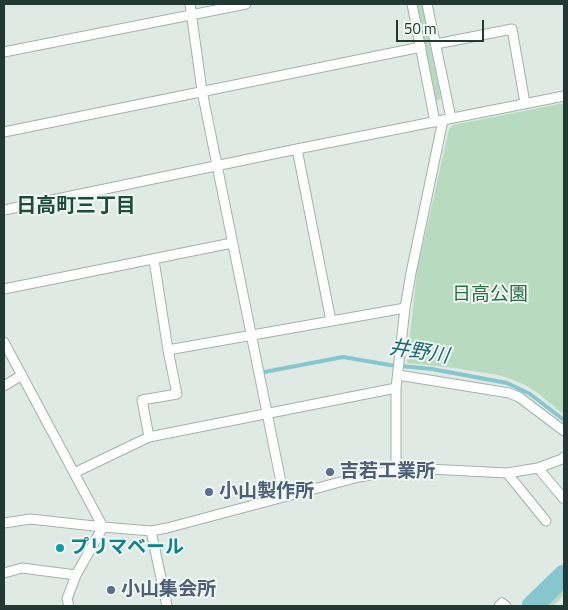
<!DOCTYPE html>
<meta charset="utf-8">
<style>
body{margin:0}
#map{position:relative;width:568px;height:610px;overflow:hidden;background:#dfeae5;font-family:"Titillium Web",sans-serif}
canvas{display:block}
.frame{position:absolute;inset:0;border:5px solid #213932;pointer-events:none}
.scale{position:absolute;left:396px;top:20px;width:88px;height:22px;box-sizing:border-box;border:2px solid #213932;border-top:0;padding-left:6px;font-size:15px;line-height:18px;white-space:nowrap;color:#213932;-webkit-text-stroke:4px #eff7f3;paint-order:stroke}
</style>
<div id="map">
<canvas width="568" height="610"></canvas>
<div class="frame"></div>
<div class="scale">50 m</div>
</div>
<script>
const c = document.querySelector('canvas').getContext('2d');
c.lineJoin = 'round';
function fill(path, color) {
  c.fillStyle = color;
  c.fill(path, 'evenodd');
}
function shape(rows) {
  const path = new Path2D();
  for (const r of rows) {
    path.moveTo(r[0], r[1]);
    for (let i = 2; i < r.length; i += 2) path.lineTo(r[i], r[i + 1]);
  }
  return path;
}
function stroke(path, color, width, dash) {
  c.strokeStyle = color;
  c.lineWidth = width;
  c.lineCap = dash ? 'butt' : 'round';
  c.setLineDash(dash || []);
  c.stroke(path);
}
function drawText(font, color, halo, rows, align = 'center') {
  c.font = font + ' "Titillium Web","Noto Sans JP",sans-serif';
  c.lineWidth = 4;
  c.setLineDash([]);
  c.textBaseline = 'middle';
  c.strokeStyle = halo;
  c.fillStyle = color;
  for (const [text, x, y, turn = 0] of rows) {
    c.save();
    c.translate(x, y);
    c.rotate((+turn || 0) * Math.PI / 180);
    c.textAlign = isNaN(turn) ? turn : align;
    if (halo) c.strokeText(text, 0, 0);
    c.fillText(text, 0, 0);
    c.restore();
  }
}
fill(shape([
 [417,4,422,4,441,99,436,100],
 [564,103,564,415,539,394,525,385,511,379,498,375,454,368,407,363,417,271,449,129,453,125],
 [564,585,564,595,553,606,544,606]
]), '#b8dbc0');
stroke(shape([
 [259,373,343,357,390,365,432,369,507,383,530,394,564,420]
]), '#88c6ce', 4);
stroke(shape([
 [532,606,564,575]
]), '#88c6ce', 21);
const minor = shape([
 [190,4,202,91,284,497],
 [412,4,435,122],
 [427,4,451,118],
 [436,44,512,29,525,103],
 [4,52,246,4],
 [4,132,421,47],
 [297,149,331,321],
 [4,210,297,149,564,96],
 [154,260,168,350,405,308],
 [4,289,232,243],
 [4,342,103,527],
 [398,375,509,393,519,397,564,431],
 [4,386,22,375],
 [149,437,142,400,177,394,168,350],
 [538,468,564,499],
 [396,470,429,469,507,473,538,468,562,459,564,457],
 [74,473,149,437,396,388],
 [507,473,546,521],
 [4,523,30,519,103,527,151,531,167,528,359,477,396,470,396,388,405,308,411,273,443,120],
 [151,531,167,606],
 [4,573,22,568,76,575],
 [69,606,67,599,76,575,103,527],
 [499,606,502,603,506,606]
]);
stroke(minor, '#a2b1ac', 11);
stroke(minor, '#fff', 9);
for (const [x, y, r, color] of [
 [330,472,5,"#5c6f8a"],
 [209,492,5,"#5c6f8a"],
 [60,548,5,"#0f9aa8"],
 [111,590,5,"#5c6f8a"]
]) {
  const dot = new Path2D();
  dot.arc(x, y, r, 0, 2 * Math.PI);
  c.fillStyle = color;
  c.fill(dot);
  stroke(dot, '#eff7f3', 2);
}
drawText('19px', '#2c6f43', '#eff7f3', [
 ["日高公園",490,295]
]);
drawText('bold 19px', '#4e5e75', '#eff7f3', [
 ["吉若工業所",340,472],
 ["小山製作所",219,492],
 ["小山集会所",121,590]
], 'left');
drawText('bold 19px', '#0d838f', '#eff7f3', [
 ["プリマベール",70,548]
], 'left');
drawText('bold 20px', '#1d4b3e', '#eff7f3', [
 ["日高町三丁目",76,207]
]);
drawText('italic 20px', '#1d6873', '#eff7f3', [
 ["井野川",419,353,9]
]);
</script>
